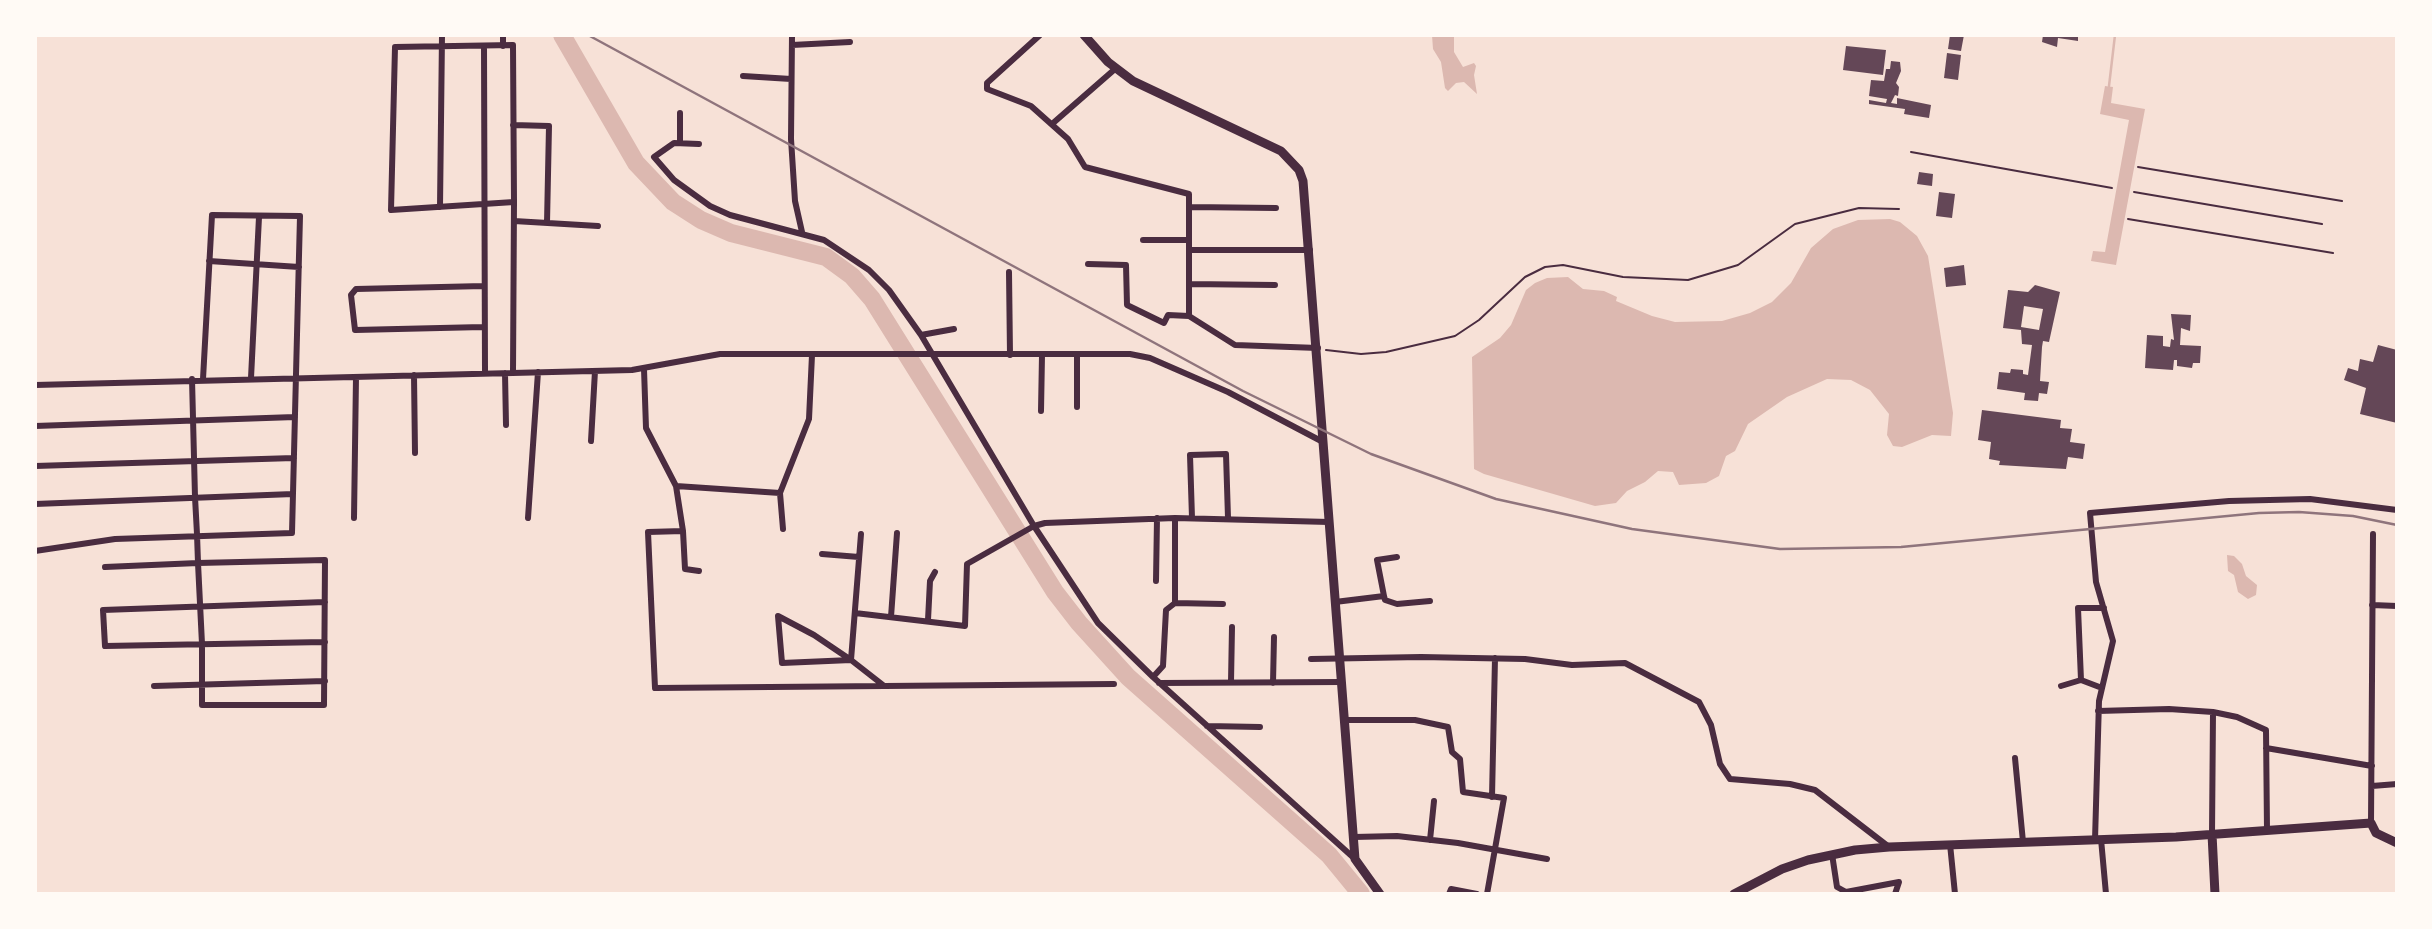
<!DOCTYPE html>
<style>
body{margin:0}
#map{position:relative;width:2432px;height:929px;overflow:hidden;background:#f7e1d7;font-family:Figtree,sans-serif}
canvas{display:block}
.frame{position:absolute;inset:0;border:37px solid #fffaf5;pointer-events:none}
</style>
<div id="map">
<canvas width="2432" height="929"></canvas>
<div class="frame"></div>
</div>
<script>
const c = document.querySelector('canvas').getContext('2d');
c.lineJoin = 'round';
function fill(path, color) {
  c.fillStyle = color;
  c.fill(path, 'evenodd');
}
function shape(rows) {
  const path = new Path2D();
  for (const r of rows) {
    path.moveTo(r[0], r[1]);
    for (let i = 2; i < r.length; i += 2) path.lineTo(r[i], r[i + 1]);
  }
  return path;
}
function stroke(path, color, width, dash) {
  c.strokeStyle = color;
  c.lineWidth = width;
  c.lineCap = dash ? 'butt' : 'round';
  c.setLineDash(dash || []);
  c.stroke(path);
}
fill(shape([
 [1432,35,1454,35,1454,52,1463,67,1474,63,1476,66,1474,75,1477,94,1464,82,1456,83,1448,91,1445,88,1441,62,1433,49],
 [2105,86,2113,87,2111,103,2145,109,2116,265,2091,261,2093,251,2105,252,2129,120,2100,114],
 [1890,219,1900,222,1917,236,1928,256,1953,413,1951,436,1932,435,1902,447,1893,446,1887,435,1889,414,1870,390,1851,380,1827,379,1787,397,1748,424,1735,451,1726,456,1719,476,1706,483,1679,485,1673,472,1658,471,1645,482,1627,491,1616,503,1595,506,1484,474,1474,469,1472,357,1500,338,1511,325,1526,290,1535,283,1547,278,1568,277,1583,289,1604,291,1617,297,1616,301,1652,316,1675,322,1722,321,1750,313,1772,302,1791,283,1811,248,1833,229,1858,220],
 [2227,555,2234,556,2242,564,2246,576,2257,585,2256,595,2248,599,2238,592,2234,575,2228,571]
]), '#dcb8b0');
stroke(shape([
 [2109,86,2115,35]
]), '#dcb8b0', 2.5);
stroke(shape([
 [562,35,636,163,673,202,701,220,731,233,826,257,852,276,872,299,1055,592,1079,623,1128,677,1329,855,1361,894]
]), '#dcb8b0', 18);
fill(shape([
 [1950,35,1964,35,1961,51,1948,49],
 [2043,35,2078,35,2078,41,2058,38,2057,47,2042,42],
 [1846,46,1886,50,1883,75,1843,70],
 [1947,53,1961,55,1958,80,1944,78],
 [1891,61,1900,62,1901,71,1896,83,1899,87,1898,96,1895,95,1891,103,1897,104,1897,98,1931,105,1929,118,1904,114,1905,109,1869,104,1869,100,1886,103,1887,99,1869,96,1871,80,1884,81,1886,69,1890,69],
 [1919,172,1933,174,1932,186,1917,184],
 [1939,192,1955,194,1952,218,1936,216],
 [1964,265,1966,285,1946,287,1944,268],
 [2035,285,2060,292,2049,342,2043,341,2042,347,2040,381,2049,382,2047,394,2039,393,2038,401,2024,400,2025,393,1997,389,1999,372,2010,373,2011,369,2023,370,2023,374,2028,375,2032,345,2022,344,2021,330,2003,328,2008,290,2028,292],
 [2024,306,2043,309,2039,330,2021,327],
 [2171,314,2191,315,2190,331,2181,328,2180,345,2201,346,2200,363,2193,363,2192,368,2177,366,2177,360,2174,360,2173,370,2145,368,2147,335,2163,336,2163,346,2170,347,2171,339,2174,340],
 [2378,345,2397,350,2397,423,2360,414,2366,388,2344,380,2348,368,2358,371,2360,359,2373,362],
 [1982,410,2061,420,2060,428,2072,429,2070,442,2085,444,2083,459,2068,457,2066,469,1999,465,2000,461,1989,459,1991,442,1978,440]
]), '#644757');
stroke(shape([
 [1911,152,2112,188],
 [2138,167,2342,201],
 [2134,192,2322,224],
 [2128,219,2333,253],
 [1326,350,1361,354,1386,352,1455,336,1479,320,1525,277,1545,267,1563,265,1623,277,1688,280,1738,265,1795,224,1859,208,1899,209]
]), '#4a2c40', 2);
stroke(shape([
 [792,35,791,139,795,201,802,232],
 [1040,35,987,83,987,89,1031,106,1068,139,1085,167,1189,194,1189,316],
 [513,45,514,202,391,210,395,47,513,45],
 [792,45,850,42],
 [484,46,485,373],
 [503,46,503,35],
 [743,76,791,79],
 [1052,124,1115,69],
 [513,125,549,126,547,223],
 [680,143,680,113],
 [699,144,674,143,654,157,674,180,710,206,730,215,824,240,869,270,889,290,921,335,1034,526,1098,623,1153,677,1355,859],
 [440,207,442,35],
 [1189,207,1276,208],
 [514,221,598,226],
 [1143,240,1189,240],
 [1189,250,1310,250],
 [209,261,299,267],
 [1088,264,1126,265,1127,305,1164,323,1168,315,1189,316,1235,345,1318,348],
 [1009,272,1010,355],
 [1189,284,1275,285],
 [483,327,355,330,351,295,356,289,484,286],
 [921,335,954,329],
 [1077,355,1077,407],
 [644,369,646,428,676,486,683,531,685,569,699,571],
 [505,373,506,425],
 [513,373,514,202],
 [414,375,415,453],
 [251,378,259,217],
 [35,385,632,370,720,354,1130,354,1150,358,1228,392,1323,442],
 [1041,411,1042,355],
 [35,426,295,417],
 [591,441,595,371],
 [35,466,294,458],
 [676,486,780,493],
 [35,504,293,494],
 [354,518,356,377],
 [528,518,538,372],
 [1192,518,1190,455,1226,454,1228,518],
 [783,529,780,493,809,419,812,355],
 [683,531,648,532,655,688,1114,684],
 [861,534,851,660,782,663,778,616,814,635,851,660,883,685],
 [35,551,115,539,292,533,300,216,212,215,203,379],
 [822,554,859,557],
 [105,567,198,563,325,560,324,705,202,705,202,644,198,563,197,534,195,497,192,379],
 [1156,581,1157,518],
 [1384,596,1377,560,1397,557],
 [325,602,103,610,105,646,325,642],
 [1335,602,1384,596,1385,600,1397,604,1430,601],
 [1175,603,1223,604],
 [2372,605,2397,606],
 [855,613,965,626,967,564,1034,526,1045,523,1175,518,1329,522],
 [891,617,897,533],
 [928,620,930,581,935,572],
 [1311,659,1421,657,1525,659,1572,665,1625,663,1699,702,1711,725,1720,764,1730,779,1790,784,1815,790,1889,847],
 [1153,677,1163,666,1166,610,1175,603,1175,518],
 [2081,680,2078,608,2104,608],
 [1231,682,1232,627],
 [1159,683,1342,682],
 [1273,683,1274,637],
 [154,686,325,681],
 [2061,686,2081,680,2102,688],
 [2098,711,2169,709,2213,712,2237,717,2266,730,2267,830],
 [1346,720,1415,720,1448,727,1452,752,1460,759,1463,792,1504,798,1487,894],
 [1207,726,1260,727],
 [2266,748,2372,766],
 [2015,758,2023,842],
 [2372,786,2397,784],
 [1492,797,1495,658],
 [2371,823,2373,534],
 [2212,834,2213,712],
 [1354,837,1397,836,1458,843,1547,859],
 [2101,839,2106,894],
 [1430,840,1434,801],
 [2095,840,2099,701,2113,641,2096,582,2090,513,2229,501,2310,499,2397,510],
 [1950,844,1955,894],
 [1832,854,1837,887,1846,892,1899,882,1895,894],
 [1449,894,1451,889,1477,894]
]), '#4a2c40', 6);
stroke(shape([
 [1084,35,1108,62,1133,81,1281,151,1299,170,1303,181,1355,859,1380,894],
 [2212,834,2215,894],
 [1734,894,1782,869,1808,860,1855,850,1889,847,2176,837,2371,823,2376,833,2397,843]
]), '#4a2c40', 9);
stroke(shape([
 [588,35,1243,391,1371,454,1496,499,1632,529,1780,549,1901,547,2259,513,2299,512,2353,516,2397,525]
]), '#8f747c', 2.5);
</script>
